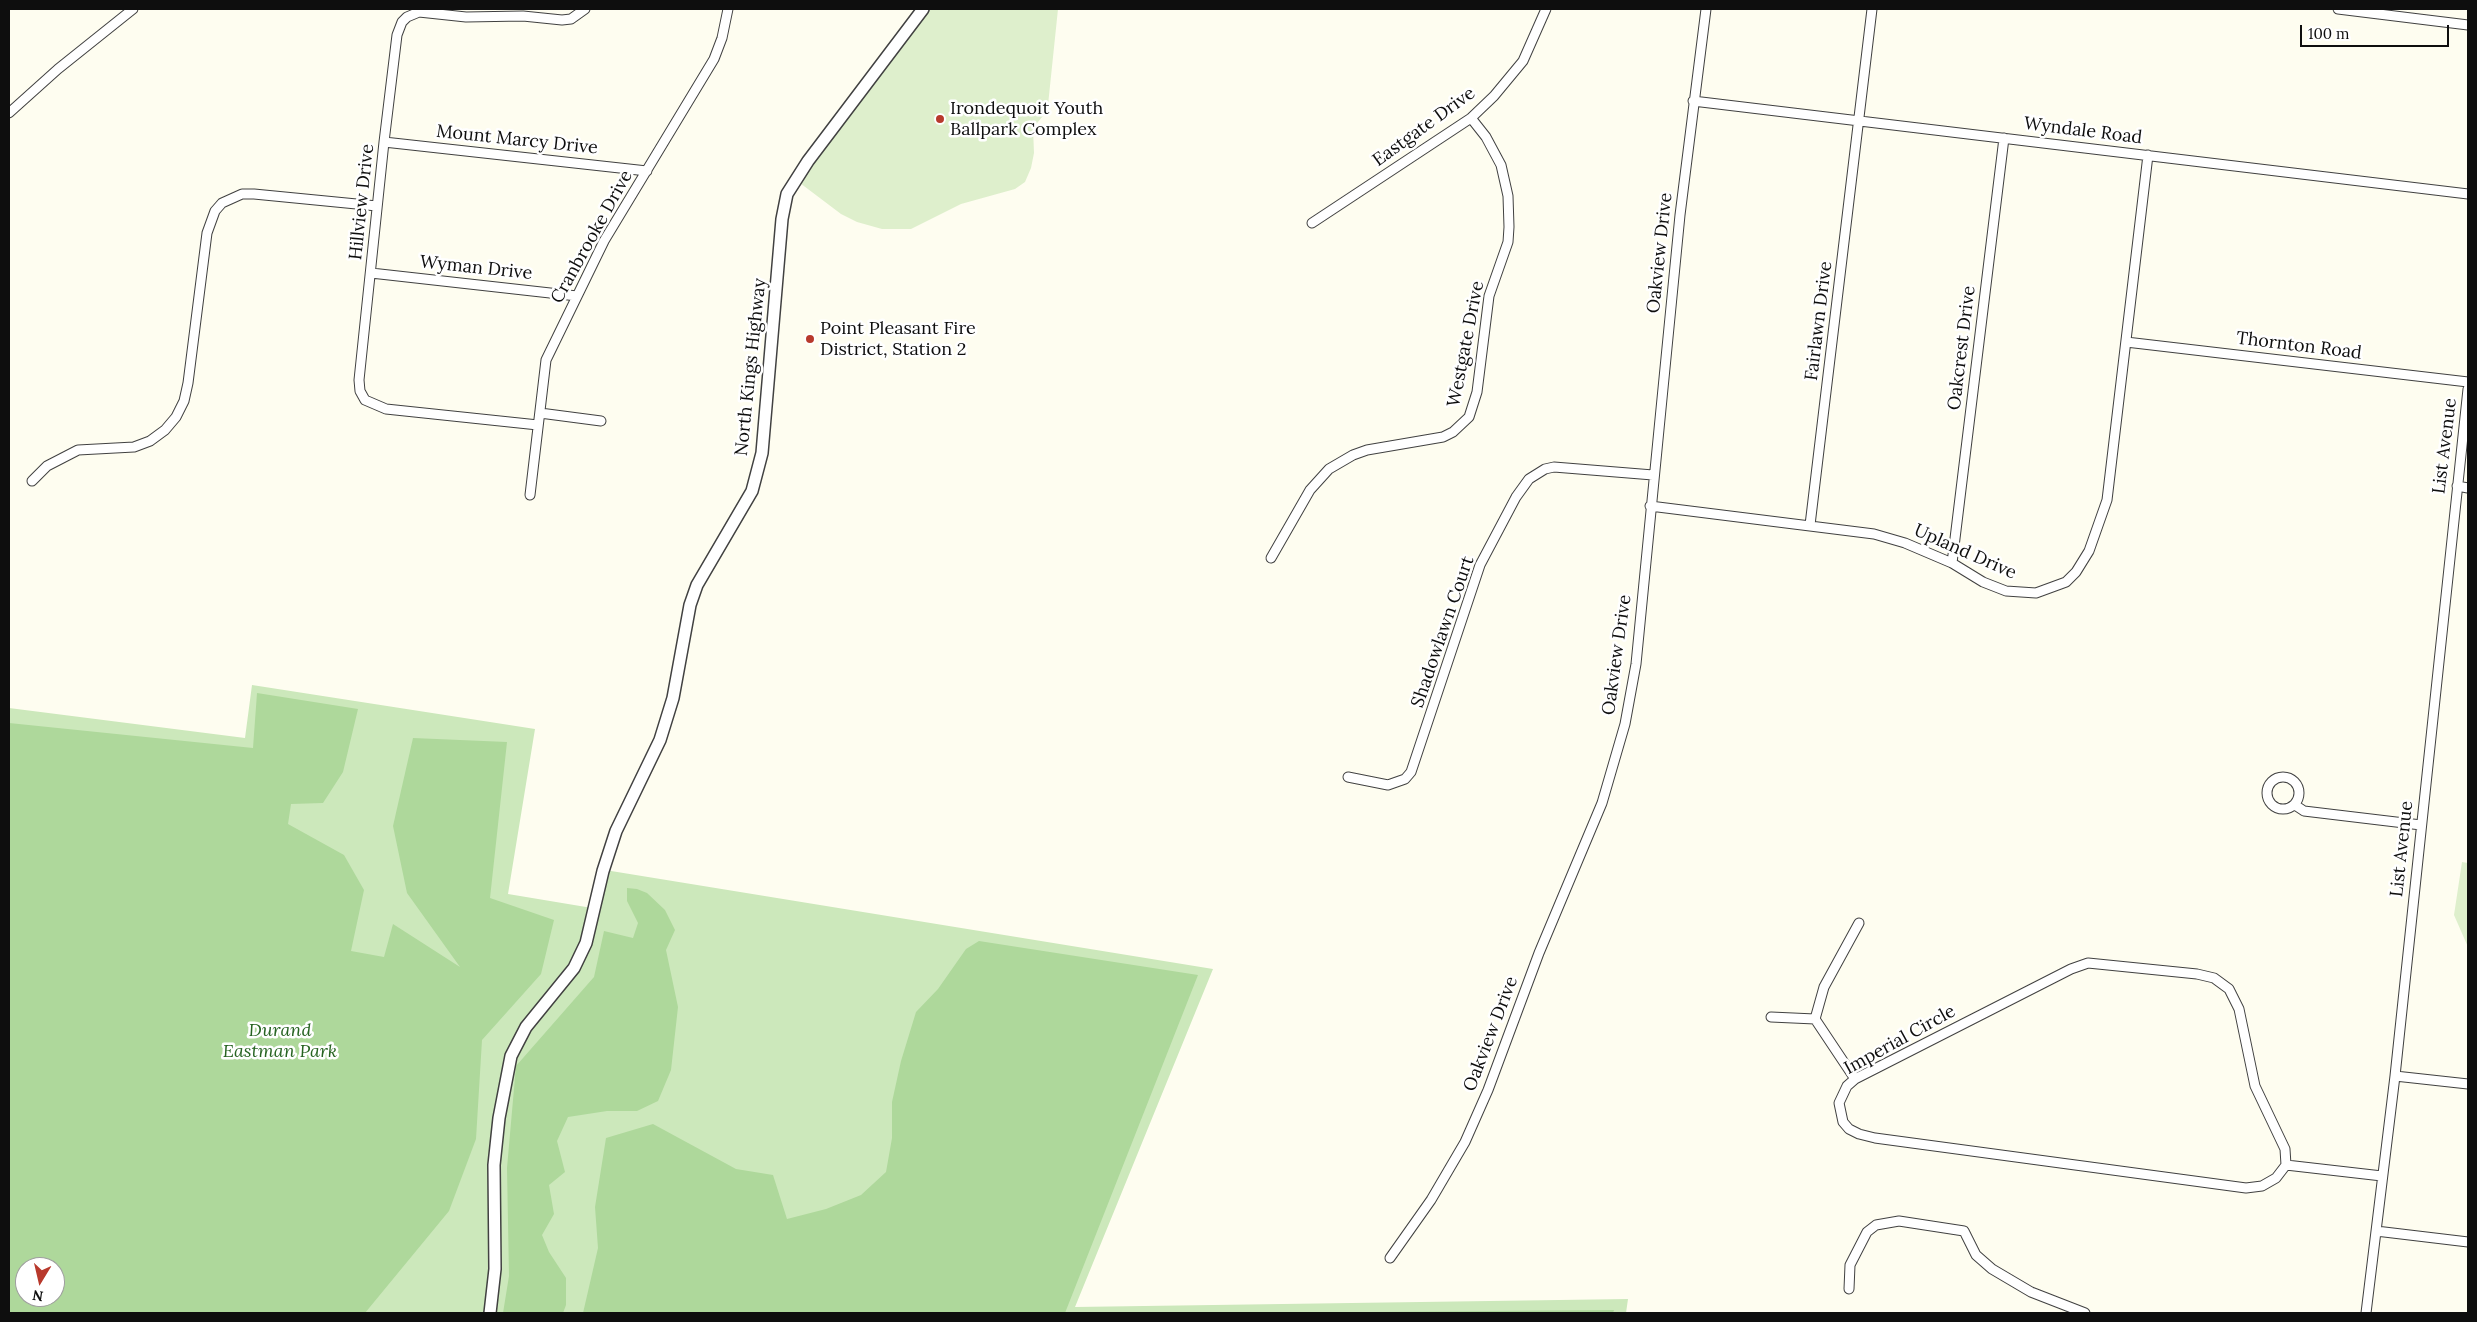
<!DOCTYPE html>
<style>
body{margin:0}
#map{position:relative;width:2477px;height:1322px;overflow:hidden;background:#fefdf0;font-family:Lora,serif}
canvas{display:block}
.frame{position:absolute;inset:0;border:10px solid #0e0e0e;pointer-events:none}
.north{position:absolute;left:15px;top:1257px;width:50px;height:50px;box-sizing:border-box;background:#fff;border:1px solid #9f9f9f;border-radius:50%;rotate:189deg;font-size:14px;font-weight:700;line-height:20px;text-align:center;color:#0e0e0e}
.north::after{content:'';display:block;margin:auto;width:18px;height:22px;background:#b8392c;clip-path:polygon(50% 0,100% 100%,50% 72%,0 100%)}
.scale{position:absolute;left:2300px;top:25px;width:149px;height:22px;box-sizing:border-box;border:2px solid #0e0e0e;border-top:0;padding-left:6px;font-size:15px;line-height:18px;white-space:nowrap;color:#0e0e0e;-webkit-text-stroke:4px #fff;paint-order:stroke}
</style>
<div id="map">
<canvas width="2477" height="1322"></canvas>
<div class="frame"></div>
<div class="north">N</div>
<div class="scale">100 m</div>
</div>
<script>
const c = document.querySelector('canvas').getContext('2d');
c.lineJoin = 'round';
function fill(path, color) {
  c.fillStyle = color;
  c.fill(path, 'evenodd');
}
function shape(rows) {
  const path = new Path2D();
  for (const r of rows) {
    if (r.length === 3) {
      path.moveTo(r[0] + r[2], r[1]);
      path.arc(r[0], r[1], r[2], 0, 2 * Math.PI);
      continue;
    }
    path.moveTo(r[0], r[1]);
    for (let i = 2; i < r.length; i += 2) path.lineTo(r[i], r[i + 1]);
  }
  return path;
}
function stroke(path, color, width, dash) {
  c.strokeStyle = color;
  c.lineWidth = width;
  c.lineCap = dash ? 'butt' : 'round';
  c.setLineDash(dash || []);
  c.stroke(path);
}
function drawText(font, color, halo, rows, align = 'center') {
  c.font = font + ' Lora,serif';
  c.lineWidth = 5;
  c.setLineDash([]);
  c.textBaseline = 'middle';
  c.strokeStyle = halo;
  c.fillStyle = color;
  for (const [text, x, y, turn = 0] of rows) {
    c.save();
    c.translate(x, y);
    c.rotate((+turn || 0) * Math.PI / 180);
    c.textAlign = isNaN(turn) ? turn : align;
    if (halo) c.strokeText(text, 0, 0);
    c.fillText(text, 0, 0);
    c.restore();
  }
}
fill(shape([
 [252,685,535,729,508,894,598,909,605,870,1213,969,1075,1307,1628,1299,1626,1313,9,1313,9,708,245,738],
 [25,1267,55,1267,55,1297,25,1297]
]), '#cce8bb');
fill(shape([
 [257,693,358,709,343,772,323,803,291,804,288,824,344,855,364,890,351,951,384,957,393,924,460,967,407,893,393,826,413,738,507,742,490,898,554,920,541,974,482,1040,476,1139,449,1211,365,1313,9,1313,9,723,253,748],
 [25,1267,55,1267,55,1297,25,1297],
 [627,888,637,889,647,893,665,910,675,930,666,950,678,1007,671,1070,658,1101,637,1111,607,1111,568,1117,557,1141,565,1172,549,1185,554,1214,542,1235,549,1252,566,1278,566,1305,563,1313,503,1313,509,1276,507,1168,516,1066,594,977,604,931,633,938,638,923,627,901],
 [979,941,1198,975,1065,1313,583,1313,598,1248,595,1207,606,1138,653,1124,736,1169,773,1175,787,1219,826,1209,861,1195,886,1172,892,1138,892,1102,901,1061,916,1012,938,989,966,949],
 [1614,1310,1613,1313,1250,1313]
]), '#aed89b');
fill(shape([
 [923,9,1058,9,1048,105,1047,111,1033,128,1034,153,1031,168,1025,182,1015,189,961,204,911,229,882,229,857,222,841,214,796,180],
 [2462,862,2468,863,2468,947,2454,915]
]), '#deefcc');
const minor = shape([
 [2338,9,2468,25],
 [1693,101,2468,194],
 [9,113,58,69,133,9],
 [384,142,647,171],
 [1312,223,1471,118,1494,96,1523,61,1546,9],
 [371,273,577,296],
 [2126,342,2468,382],
 [540,413,601,421],
 [538,425,386,409,365,400,360,391,359,380,384,142,397,35,402,22,407,17,419,12,466,17,523,16,562,20,571,19,585,9],
 [32,481,47,466,78,450,134,447,150,441,165,430,176,417,184,401,188,383,207,233,215,211,222,203,242,194,254,194,377,206],
 [2457,486,2468,488],
 [530,495,546,360,604,241,714,59,722,38,728,9],
 [1650,506,1874,534,1905,543,1952,563,1983,582,2006,591,2036,593,2066,582,2076,572,2089,551,2107,500,2148,155],
 [1810,525,1872,9],
 [1271,558,1310,490,1329,469,1353,455,1367,450,1443,437,1453,432,1469,417,1477,392,1489,296,1508,242,1509,227,1508,196,1501,165,1486,137,1471,118],
 [1952,563,2004,138],
 [2283,793,16],
 [1348,777,1388,785,1405,779,1411,772,1480,565,1516,497,1529,479,1545,469,1554,467,1653,475],
 [2295,805,2304,811,2421,825],
 [2088,963,2197,974,2214,978,2229,989,2239,1009,2255,1086,2285,1149,2286,1165,2276,1178,2262,1186,2246,1188,1875,1138,1859,1134,1849,1129,1843,1122,1839,1103,1847,1086,1855,1079,2071,969,2088,963],
 [1771,1017,1815,1019,1855,1079],
 [1815,1019,1824,987,1859,923],
 [2395,1076,2468,1084],
 [2286,1165,2382,1176],
 [2376,1231,2468,1242],
 [1390,1258,1431,1200,1465,1142,1488,1090,1539,953,1602,803,1625,724,1636,664,1680,215,1706,9],
 [1849,1289,1850,1265,1867,1232,1876,1225,1899,1221,1964,1231,1976,1255,1992,1269,2031,1292,2085,1313],
 [2366,1313,2395,1076,2468,389]
]);
const tertiary = shape([
 [490,1313,495,1269,494,1165,499,1118,511,1056,526,1027,574,968,586,943,603,871,616,831,660,740,673,698,690,605,697,585,752,491,762,453,782,219,787,194,808,161,923,9]
]);
stroke(minor, '#414141', 11);
stroke(tertiary, '#414141', 14);
stroke(minor, '#fff', 9);
stroke(tertiary, '#fff', 11);
for (const [x, y, r, color] of [
 [940,119,5,"#b8392c"],
 [810,339,5,"#b8392c"]
]) {
  const dot = new Path2D();
  dot.arc(x, y, r, 0, 2 * Math.PI);
  c.fillStyle = color;
  c.fill(dot);
  stroke(dot, '#fff', 2);
}
drawText('18px', '#0e0e0e', '#fff', [
 ["Irondequoit Youth",950,109],
 ["Ballpark Complex",950,130],
 ["Point Pleasant Fire",820,329],
 ["District, Station 2",820,350]
], 'left');
drawText('18px', '#0e0e0e', '#fff', [
 ["Eastgate Drive",1424,127,-36],
 ["Wyndale Road",2083,131,7],
 ["Mount Marcy Drive",517,140,6],
 ["Hillview Drive",362,202,-84],
 ["Cranbrooke Drive",592,237,-61],
 ["Oakview Drive",1660,253,-84],
 ["Wyman Drive",476,268,6],
 ["Fairlawn Drive",1819,321,-83],
 ["Westgate Drive",1466,344,-79],
 ["Thornton Road",2299,346,7],
 ["Oakcrest Drive",1962,348,-83],
 ["North Kings Highway",751,367,-84],
 ["List Avenue",2445,446,-83],
 ["Upland Drive",1965,552,24],
 ["Shadowlawn Court",1443,632,-71],
 ["Oakview Drive",1617,655,-82],
 ["List Avenue",2402,849,-84],
 ["Oakview Drive",1491,1034,-69],
 ["Imperial Circle",1900,1040,-29]
]);
drawText('italic 18px', '#266321', '#fff', [
 ["Durand",280,1031],
 ["Eastman Park",280,1052]
]);
</script>
